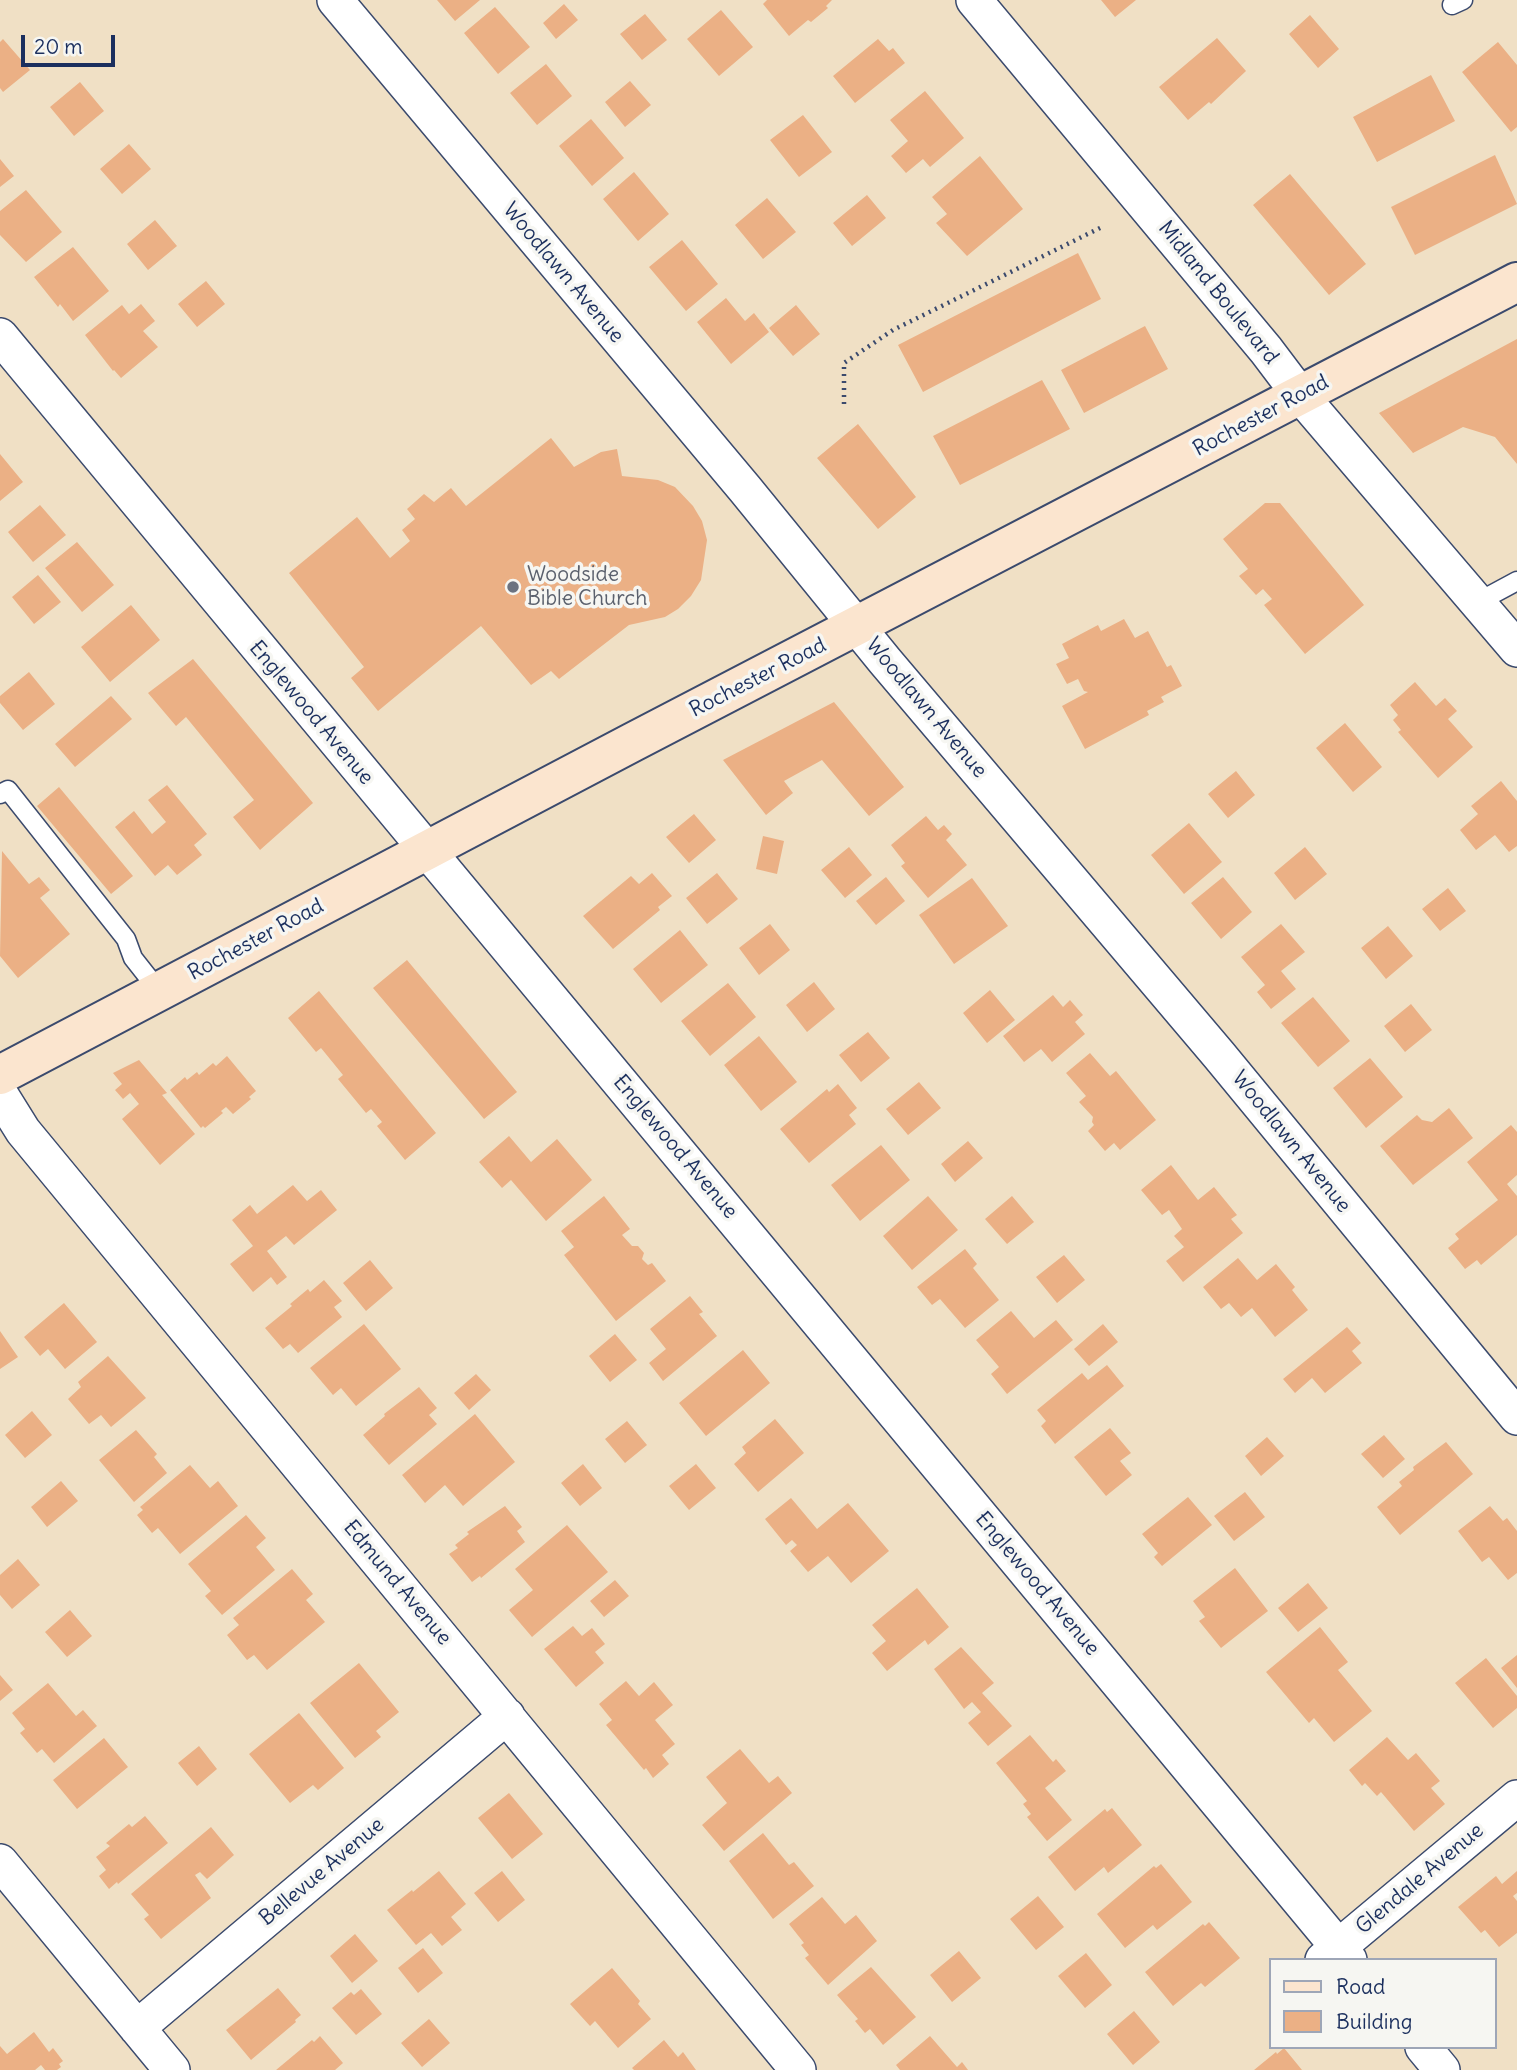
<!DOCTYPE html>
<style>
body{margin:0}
#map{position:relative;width:1517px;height:2070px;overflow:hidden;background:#f0e0c5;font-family:Delius,sans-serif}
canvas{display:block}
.legend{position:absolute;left:1269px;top:1958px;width:228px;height:91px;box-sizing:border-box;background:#f6f6f2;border:2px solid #9ea6b7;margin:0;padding:9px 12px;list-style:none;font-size:21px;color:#1b2f5e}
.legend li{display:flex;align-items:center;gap:14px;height:35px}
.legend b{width:35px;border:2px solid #9ea6b7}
.scale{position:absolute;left:21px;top:35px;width:94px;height:32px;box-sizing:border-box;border:4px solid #1b2f5e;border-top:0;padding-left:9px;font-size:21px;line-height:24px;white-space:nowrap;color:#1b2f5e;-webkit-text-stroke:5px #f6f6f2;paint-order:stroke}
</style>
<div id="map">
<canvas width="1517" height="2070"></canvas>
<ul class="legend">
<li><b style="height:9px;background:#fbe5cf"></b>Road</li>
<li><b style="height:19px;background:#ebb085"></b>Building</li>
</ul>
<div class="scale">20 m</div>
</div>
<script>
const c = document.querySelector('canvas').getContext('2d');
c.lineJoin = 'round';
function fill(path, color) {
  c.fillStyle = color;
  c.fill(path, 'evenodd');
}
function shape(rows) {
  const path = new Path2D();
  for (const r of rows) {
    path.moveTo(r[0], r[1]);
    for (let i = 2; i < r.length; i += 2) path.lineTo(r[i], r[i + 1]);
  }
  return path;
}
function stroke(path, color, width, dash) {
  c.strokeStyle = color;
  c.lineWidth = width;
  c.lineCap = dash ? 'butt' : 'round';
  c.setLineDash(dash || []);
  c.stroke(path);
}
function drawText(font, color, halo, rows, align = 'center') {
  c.font = font + ' Delius,sans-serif';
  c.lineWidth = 7;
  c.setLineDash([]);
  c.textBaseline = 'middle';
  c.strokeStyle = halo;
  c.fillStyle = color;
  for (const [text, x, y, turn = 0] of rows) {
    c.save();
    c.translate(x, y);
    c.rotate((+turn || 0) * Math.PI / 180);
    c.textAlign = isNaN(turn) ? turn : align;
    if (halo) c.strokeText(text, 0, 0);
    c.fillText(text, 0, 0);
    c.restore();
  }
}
fill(shape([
 [437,0,480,0,455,21],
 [767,0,832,0,826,6,828,8,811,22,808,20,789,36,763,4],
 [1101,0,1136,0,1115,17],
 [564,4,578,20,556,39,543,23],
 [495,7,530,47,498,74,464,33],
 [721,10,753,47,719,76,687,39],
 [645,14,667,40,642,60,620,34],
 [1310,15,1339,49,1318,68,1289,34],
 [1217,38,1246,71,1211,104,1209,102,1188,120,1159,87],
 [3,39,30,70,3,92,0,88,0,42],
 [878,39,889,51,893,48,905,63,855,103,833,76],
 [1498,42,1517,65,1517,127,1511,132,1462,72],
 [546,64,572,96,537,125,510,93],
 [1431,75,1455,121,1377,162,1353,117],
 [630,81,651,105,625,127,605,102],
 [80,82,104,111,74,136,50,107],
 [925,91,964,138,930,167,923,159,906,173,891,156,908,141,890,120],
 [803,115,832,152,799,177,770,140],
 [591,119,624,158,592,186,559,146],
 [129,144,151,169,122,194,100,169],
 [1495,155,1517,204,1415,255,1391,207],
 [980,156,1023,209,967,256,936,223,947,214,932,197],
 [0,159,14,176,0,187],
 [634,172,669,214,638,241,603,199],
 [1290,174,1366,264,1329,295,1253,205],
 [26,190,62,232,26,262,0,235,0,211],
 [867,195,886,218,852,246,833,223],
 [767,198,796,232,763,259,735,225],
 [155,220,177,246,148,270,127,244],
 [682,240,718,284,686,311,649,267],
 [73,247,109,291,73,321,60,304,58,307,34,277],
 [1078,253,1101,299,923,392,898,345],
 [206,281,225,304,197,327,178,304],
 [726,298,745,321,754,313,769,332,731,364,697,322],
 [141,304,155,321,143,331,158,347,121,378,114,370,113,371,85,335,122,305,129,314],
 [796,305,820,334,793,356,769,328],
 [1145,326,1168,369,1084,413,1061,370],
 [1517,339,1517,464,1495,437,1463,427,1413,453,1379,413],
 [1042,380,1070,429,960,485,933,436],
 [858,424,916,497,878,529,817,458],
 [551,438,574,467,601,452,617,449,622,476,658,480,675,487,693,506,702,521,707,540,701,580,691,596,678,609,665,617,629,625,559,679,551,671,531,685,481,626,378,711,351,678,364,667,289,573,357,517,390,558,410,541,402,530,415,519,407,509,424,494,434,502,451,488,466,506],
 [0,454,23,482,0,501],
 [1265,503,1280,503,1364,605,1305,654,1264,605,1272,599,1263,589,1256,595,1239,576,1248,569,1223,539],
 [40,505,66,535,33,562,8,532],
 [77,542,114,585,82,612,45,568],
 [38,575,61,602,34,624,12,597],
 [131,605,160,640,110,682,81,647],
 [1124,619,1135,638,1148,631,1167,667,1171,665,1182,686,1161,697,1164,702,1147,711,1149,715,1085,749,1062,706,1088,692,1084,691,1078,679,1067,684,1056,664,1069,658,1062,644,1098,625,1101,631],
 [193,659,313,803,260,850,233,817,254,800,186,717,176,726,148,693],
 [29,672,55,704,23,730,0,703,0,696],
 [1415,682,1436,706,1445,698,1457,711,1448,719,1473,747,1438,778,1398,732,1401,730,1393,720,1398,715,1390,705],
 [111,696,132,719,75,767,55,744],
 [834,702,904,787,869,816,822,760,784,781,793,793,766,815,723,760],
 [1345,723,1382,767,1353,792,1316,748],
 [1236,771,1255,795,1228,818,1208,794],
 [1501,781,1517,801,1517,846,1509,852,1495,835,1476,850,1460,830,1478,814,1471,806],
 [167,785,207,834,194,845,202,855,177,875,168,865,155,876,115,827,134,811,152,834,166,822,148,800],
 [59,787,133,876,111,894,37,806],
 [694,814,716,840,689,863,666,837],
 [926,816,938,830,944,825,952,834,946,840,967,865,928,898,901,866,905,863,891,845],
 [1189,823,1222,862,1184,894,1151,855],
 [763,836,784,841,777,874,756,869],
 [849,847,872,875,845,898,821,870],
 [1305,847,1327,874,1295,900,1274,873],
 [2,851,29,884,39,877,50,890,40,898,70,934,18,978,0,956],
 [652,873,672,896,658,907,660,910,613,949,583,916,631,876,639,884],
 [717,873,738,899,707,924,686,898],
 [886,877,905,901,876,925,856,901],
 [1223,877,1252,912,1221,939,1191,903],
 [972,878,1008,926,954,964,919,915],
 [1448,888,1466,911,1440,931,1422,909],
 [770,924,790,950,759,975,739,948],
 [1281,924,1305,952,1281,971,1296,989,1271,1009,1257,992,1265,985,1241,957],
 [1388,926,1413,956,1386,979,1361,948],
 [680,930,708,965,661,1003,633,969],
 [407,960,517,1092,484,1119,373,988],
 [814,982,835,1009,807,1032,786,1005],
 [728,983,756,1017,710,1056,681,1021],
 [990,990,1015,1020,987,1043,963,1013],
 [319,991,436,1133,405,1160,377,1126,382,1122,371,1109,366,1113,338,1079,343,1075,321,1048,316,1052,288,1018],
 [1053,995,1063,1007,1070,1000,1083,1015,1075,1022,1085,1034,1052,1062,1041,1049,1024,1062,1003,1036],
 [1313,997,1350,1041,1318,1067,1281,1023],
 [1411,1004,1432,1030,1405,1052,1384,1026],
 [868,1032,890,1058,861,1082,839,1055],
 [759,1036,797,1082,761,1111,724,1065],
 [1090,1053,1110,1076,1116,1071,1156,1120,1120,1150,1114,1143,1105,1151,1088,1131,1094,1125,1092,1122,1093,1117,1079,1102,1086,1096,1066,1073],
 [227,1056,256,1091,249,1097,251,1099,233,1114,226,1107,221,1111,223,1113,205,1128,203,1126,201,1128,170,1090,185,1077,187,1080,197,1072,199,1075,213,1063,216,1066],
 [1370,1058,1403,1097,1366,1128,1333,1088],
 [139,1060,167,1093,162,1095,195,1134,160,1165,122,1119,139,1104,130,1093,123,1099,115,1090,122,1084,113,1073],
 [919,1082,941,1108,908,1135,886,1109],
 [838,1084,857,1108,849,1115,856,1124,809,1163,780,1129,827,1089,829,1092],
 [1449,1108,1473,1138,1413,1185,1380,1146,1417,1115,1422,1120,1432,1122],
 [1511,1125,1517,1132,1517,1175,1507,1184,1517,1196,1517,1235,1481,1265,1477,1260,1465,1269,1448,1248,1459,1239,1455,1234,1498,1200,1467,1162],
 [509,1136,531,1162,557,1139,592,1180,546,1221,511,1180,502,1188,479,1162],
 [968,1141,983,1158,955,1182,941,1164],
 [881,1145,910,1180,860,1221,831,1185],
 [1171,1165,1198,1200,1214,1187,1237,1215,1231,1219,1243,1233,1183,1282,1166,1261,1184,1247,1174,1236,1182,1229,1169,1210,1162,1215,1141,1190],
 [293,1185,307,1201,321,1190,337,1210,294,1245,286,1236,267,1251,287,1277,277,1285,271,1277,253,1292,230,1264,253,1246,232,1220,250,1205,257,1214],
 [604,1196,630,1229,622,1235,632,1246,638,1246,644,1253,642,1259,648,1265,652,1263,666,1281,616,1321,564,1255,574,1247,561,1231],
 [928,1196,958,1230,912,1270,883,1236],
 [1012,1196,1034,1222,1007,1244,985,1219],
 [965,1249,977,1264,973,1268,999,1300,965,1328,940,1299,932,1305,917,1287],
 [1064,1255,1085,1280,1057,1303,1036,1277],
 [1238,1258,1257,1280,1276,1264,1295,1287,1292,1290,1308,1310,1275,1337,1252,1308,1241,1317,1229,1303,1221,1309,1203,1287],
 [370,1260,393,1288,366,1311,343,1283],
 [324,1280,342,1301,334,1307,342,1317,298,1353,290,1344,283,1349,265,1328,292,1306,290,1304,308,1289,310,1292],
 [690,1296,703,1312,699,1314,717,1336,663,1381,649,1363,666,1349,650,1329],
 [64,1303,97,1342,65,1369,48,1349,40,1356,24,1337],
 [1011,1311,1034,1338,1056,1320,1073,1340,1007,1394,991,1374,999,1367,976,1340],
 [364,1324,401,1369,356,1406,341,1388,333,1395,310,1368],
 [1103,1324,1118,1342,1089,1366,1074,1349],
 [1347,1327,1361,1343,1352,1351,1362,1363,1325,1393,1312,1378,1295,1393,1283,1379],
 [0,1331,18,1357,0,1369],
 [615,1334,637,1360,610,1382,589,1356],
 [743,1350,770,1383,706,1436,679,1403],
 [108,1356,146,1398,111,1427,101,1415,89,1424,68,1399,81,1387,78,1382],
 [1107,1365,1124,1386,1055,1444,1041,1426,1046,1421,1037,1410,1082,1373,1088,1380],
 [476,1374,491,1390,469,1410,454,1393],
 [419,1387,437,1408,429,1415,437,1424,389,1465,363,1435,385,1416,384,1414],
 [32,1411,52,1435,25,1458,5,1435],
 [475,1414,515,1462,463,1506,445,1485,425,1503,402,1475],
 [775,1419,804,1453,758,1492,734,1464,746,1453,742,1447],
 [627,1421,647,1445,625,1463,605,1439],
 [1110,1428,1131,1453,1120,1461,1132,1475,1106,1496,1074,1457],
 [136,1430,157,1454,154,1457,167,1473,134,1502,99,1460],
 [1384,1435,1405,1459,1383,1478,1361,1454],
 [1267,1437,1284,1456,1261,1476,1245,1456],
 [1446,1442,1473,1474,1400,1535,1377,1507,1402,1486,1399,1482,1414,1470,1413,1467],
 [583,1464,602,1488,580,1506,561,1483],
 [696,1464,716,1488,689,1510,669,1486],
 [190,1465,210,1488,218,1481,238,1506,180,1554,158,1528,152,1533,137,1515,143,1510,140,1507],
 [61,1481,78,1501,47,1527,31,1507],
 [1245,1492,1265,1517,1234,1541,1214,1516],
 [1188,1497,1212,1525,1162,1566,1154,1557,1158,1553,1142,1534],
 [791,1498,817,1529,848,1503,889,1551,851,1583,828,1556,808,1572,790,1551,797,1545,792,1540,786,1545,765,1519],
 [505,1506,522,1527,517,1531,525,1542,481,1578,480,1576,472,1582,449,1554,458,1548,455,1545,469,1534,467,1532],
 [1490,1506,1503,1521,1507,1518,1517,1531,1517,1573,1508,1580,1489,1557,1482,1562,1458,1531],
 [246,1515,266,1538,256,1547,275,1570,222,1615,205,1596,211,1591,188,1564],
 [567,1525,608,1572,532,1637,509,1610,533,1590,515,1569],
 [18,1559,40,1585,12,1609,0,1595,0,1575],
 [1235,1568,1268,1611,1221,1648,1199,1621,1205,1617,1193,1601],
 [292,1569,313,1594,306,1600,325,1622,267,1670,254,1655,247,1660,227,1635,239,1625,233,1618],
 [615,1580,629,1596,604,1617,590,1601],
 [1308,1583,1328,1608,1298,1632,1278,1608],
 [917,1588,949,1627,928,1645,925,1640,887,1671,872,1653,886,1641,872,1625],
 [70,1610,92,1636,67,1657,45,1632],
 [573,1626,582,1636,592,1628,605,1644,595,1652,604,1663,576,1687,544,1649],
 [1320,1627,1348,1662,1338,1670,1372,1711,1334,1742,1314,1718,1309,1723,1266,1672],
 [961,1647,994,1683,982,1693,1012,1726,988,1746,968,1723,981,1712,972,1702,964,1709,934,1669],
 [1517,1655,1517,1688,1501,1668],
 [1486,1658,1517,1696,1517,1708,1493,1728,1455,1683],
 [359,1663,399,1712,376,1731,381,1737,355,1758,310,1703],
 [0,1675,13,1690,0,1701],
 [626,1681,639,1696,654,1682,673,1705,655,1720,675,1744,662,1755,669,1764,653,1778,646,1768,644,1770,606,1725,612,1720,599,1704],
 [48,1683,76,1716,83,1710,97,1726,54,1763,42,1749,37,1753,20,1733,25,1729,12,1713],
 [299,1713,344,1768,318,1790,313,1785,290,1803,249,1754],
 [1030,1735,1053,1762,1056,1759,1066,1771,1045,1788,1072,1820,1047,1841,1027,1817,1031,1814,1023,1804,1027,1801,996,1763],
 [1387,1737,1408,1760,1416,1753,1440,1781,1431,1788,1445,1804,1414,1831,1381,1792,1377,1796,1365,1783,1362,1786,1349,1770],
 [104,1738,128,1767,77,1809,53,1780],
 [199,1746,217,1769,197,1786,178,1763],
 [740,1749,769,1783,778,1776,792,1793,724,1851,702,1825,727,1803,706,1777],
 [509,1793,543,1834,512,1859,478,1818],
 [1112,1808,1142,1845,1108,1873,1104,1867,1075,1891,1048,1857,1105,1809,1107,1812],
 [145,1816,168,1843,118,1884,117,1882,109,1889,99,1876,106,1870,96,1857,110,1846,106,1843,129,1824,132,1827],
 [211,1827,234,1855,207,1879,200,1872,195,1875,211,1898,161,1939,144,1919,149,1915,131,1894],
 [763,1833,789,1865,794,1862,814,1886,773,1919,729,1861],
 [1161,1864,1192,1902,1157,1930,1153,1925,1125,1948,1097,1914,1154,1866,1156,1868],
 [439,1871,466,1904,451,1917,462,1930,442,1946,431,1933,416,1945,387,1910,412,1890,413,1892],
 [502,1871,525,1900,498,1922,474,1893],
 [1517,1871,1517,1893,1513,1896,1517,1901,1517,1933,1499,1947,1485,1930,1481,1933,1458,1907,1496,1876,1502,1884],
 [1038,1896,1064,1927,1036,1950,1010,1919],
 [822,1897,845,1924,856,1915,877,1941,828,1985,805,1958,809,1955,801,1945,804,1943,789,1924],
 [1209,1922,1240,1958,1205,1987,1201,1983,1173,2006,1145,1972,1203,1924,1205,1926],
 [355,1934,378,1961,352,1983,330,1956],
 [423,1948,443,1973,418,1993,398,1968],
 [959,1951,981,1978,952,2002,930,1975],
 [1086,1953,1112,1985,1085,2008,1058,1976],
 [871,1967,916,2017,883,2045,870,2029,865,2033,855,2021,858,2019,837,1995],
 [612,1968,640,2001,638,2004,651,2019,618,2048,595,2021,590,2026,570,2004],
 [278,1988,301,2015,295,2020,296,2022,251,2060,226,2030],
 [361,1989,382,2014,356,2035,332,2008,351,1992,354,1995],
 [1134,2011,1160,2042,1133,2065,1107,2034],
 [429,2019,450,2043,422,2067,401,2043],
 [34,2032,49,2052,53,2048,63,2061,59,2064,61,2067,57,2070,45,2070,41,2065,35,2070,0,2070,0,2046,7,2054],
 [320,2036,343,2063,335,2070,276,2070,312,2040,314,2042],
 [930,2036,957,2067,962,2062,968,2070,900,2070,896,2065],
 [664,2040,678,2057,683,2052,696,2070,634,2070,632,2068],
 [1284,2048,1302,2070,1254,2070,1276,2052,1277,2054]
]), '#ebb085');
const lane = shape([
 [1452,5,1463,0],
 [1478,602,1517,581],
 [0,794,8,790,126,939,133,958,159,991]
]);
const street = shape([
 [335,0,745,489,885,661,1219,1055,1517,1417],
 [974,0,1266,350,1300,395,1517,649],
 [0,336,1349,1960],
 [0,1094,23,1131,798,2070],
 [0,1862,172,2070],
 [1323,1960,1517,1798],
 [137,2028,507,1716],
 [1423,2047,1442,2070]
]);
const secondary = shape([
 [0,1075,633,742,1517,282]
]);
stroke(lane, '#3b4a6d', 21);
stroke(street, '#3b4a6d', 38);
stroke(secondary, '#3b4a6d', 42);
stroke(shape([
 [844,404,844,363,893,330,1104,226]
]), '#3b4a6d', 4.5, [2, 5]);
stroke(lane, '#fff', 18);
stroke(street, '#fff', 35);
stroke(secondary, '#fbe5cf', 38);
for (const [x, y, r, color] of [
 [513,587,7,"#6b7280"]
]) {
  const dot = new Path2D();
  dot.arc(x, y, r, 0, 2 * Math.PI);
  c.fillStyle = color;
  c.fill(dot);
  stroke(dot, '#f6f6f2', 2.5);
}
drawText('21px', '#1b2f5e', '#f6f6f2', [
 ["Woodlawn Avenue",563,273,50],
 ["Midland Boulevard",1218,293,51],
 ["Rochester Road",1261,416,-28],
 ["Rochester Road",758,678,-27],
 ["Woodlawn Avenue",926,708,50],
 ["Englewood Avenue",311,713,50],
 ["Rochester Road",256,940,-28],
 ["Woodlawn Avenue",1291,1142,51],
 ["Englewood Avenue",675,1147,50],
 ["Edmund Avenue",397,1583,50],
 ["Englewood Avenue",1037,1584,50],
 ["Bellevue Avenue",322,1872,-40],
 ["Glendale Avenue",1420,1879,-40]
]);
drawText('21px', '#5b616d', '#f6f6f2', [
 ["Woodside",527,575],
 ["Bible Church",527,599]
], 'left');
</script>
